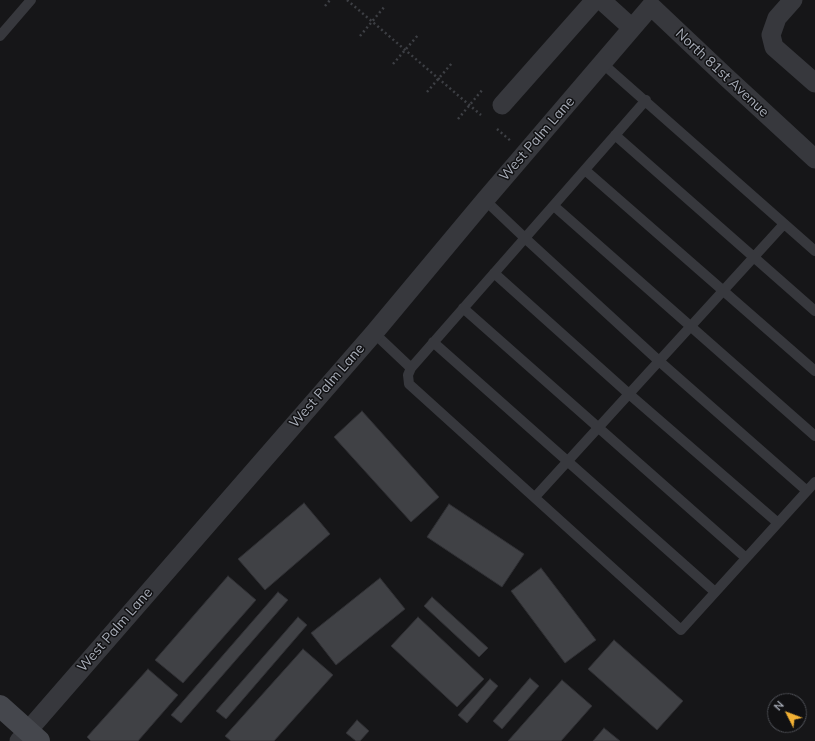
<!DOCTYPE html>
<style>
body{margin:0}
#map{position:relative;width:815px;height:741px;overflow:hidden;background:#161618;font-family:Mulish,sans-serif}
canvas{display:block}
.north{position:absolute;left:767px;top:693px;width:40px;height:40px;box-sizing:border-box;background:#111113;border:1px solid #4d4f55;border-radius:50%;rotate:312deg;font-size:11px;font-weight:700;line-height:16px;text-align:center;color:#a8adb8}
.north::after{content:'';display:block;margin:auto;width:14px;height:18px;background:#f2b134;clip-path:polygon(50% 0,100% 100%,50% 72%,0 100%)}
</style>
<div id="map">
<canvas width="815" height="741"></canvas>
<div class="north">N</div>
</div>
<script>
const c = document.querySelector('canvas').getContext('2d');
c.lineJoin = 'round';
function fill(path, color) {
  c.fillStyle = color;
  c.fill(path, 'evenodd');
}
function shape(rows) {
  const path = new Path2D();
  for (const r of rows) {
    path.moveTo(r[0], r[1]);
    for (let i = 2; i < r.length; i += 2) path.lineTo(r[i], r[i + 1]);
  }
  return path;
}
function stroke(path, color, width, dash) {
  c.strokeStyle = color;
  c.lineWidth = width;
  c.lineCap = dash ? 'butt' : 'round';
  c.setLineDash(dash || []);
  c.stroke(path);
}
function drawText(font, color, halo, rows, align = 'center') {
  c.font = font + ' Mulish,sans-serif';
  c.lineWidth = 3;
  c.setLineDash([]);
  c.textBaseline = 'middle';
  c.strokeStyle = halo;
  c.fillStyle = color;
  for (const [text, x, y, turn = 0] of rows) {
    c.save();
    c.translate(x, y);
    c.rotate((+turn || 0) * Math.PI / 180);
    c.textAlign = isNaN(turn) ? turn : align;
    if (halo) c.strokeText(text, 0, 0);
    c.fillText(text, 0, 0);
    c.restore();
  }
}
const building = shape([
 [362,411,439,497,411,522,334,437,362,411],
 [304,503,330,534,265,590,238,559,304,503],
 [449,504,524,554,502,587,427,537,449,504],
 [541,568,596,640,565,663,511,591,541,568],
 [228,576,256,600,183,683,155,660,228,576],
 [380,578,405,609,336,665,311,633,380,578],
 [278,592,288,600,181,723,171,715,278,592],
 [432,597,488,648,479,657,424,606,432,597],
 [298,617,307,625,226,719,216,711,298,617],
 [418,617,484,679,457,707,391,646,418,617],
 [614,640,683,701,657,730,588,669,614,640],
 [303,649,333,675,274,741,231,741,225,736,303,649],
 [148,669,178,695,138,741,91,741,87,737,148,669],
 [530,678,539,686,502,729,493,721,530,678],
 [490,679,498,686,467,723,458,715,490,679],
 [562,680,592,706,561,741,508,741,562,680],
 [357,720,369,731,360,741,356,741,346,733,357,720],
 [604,728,620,741,593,741,604,728]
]);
fill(building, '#404145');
stroke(building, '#303034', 1);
stroke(shape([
 [347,0,481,115],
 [325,6,330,0],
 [360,36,385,6],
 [393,64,419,34],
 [427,92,452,63],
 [458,119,483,89],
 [497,129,512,142]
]), '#3d3f44', 2.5, [2, 3]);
stroke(shape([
 [0,36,31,0],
 [602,63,815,251],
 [615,135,815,311],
 [585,170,815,371],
 [485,200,525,238,659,361,807,491],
 [554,206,815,436],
 [494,273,629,394,778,523],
 [463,308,746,558],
 [374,333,411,368,408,375,409,384,681,630,815,482],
 [433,342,715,592],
 [411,368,646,100],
 [535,497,784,224]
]), '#37383d', 10);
stroke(shape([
 [601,0,632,28],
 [793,0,777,18,771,35,774,47,815,83],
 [502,105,595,0],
 [19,741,374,333,485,200,651,6,725,76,815,159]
]), '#37383d', 19);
stroke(shape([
 [0,706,39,741]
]), '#45474d', 22);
drawText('14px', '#a8adb8', '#111113', [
 ["North 81st Avenue",722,73,43],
 ["West Palm Lane",537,139,-49],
 ["West Palm Lane",327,386,-49],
 ["West Palm Lane",115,630,-49]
]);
</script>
